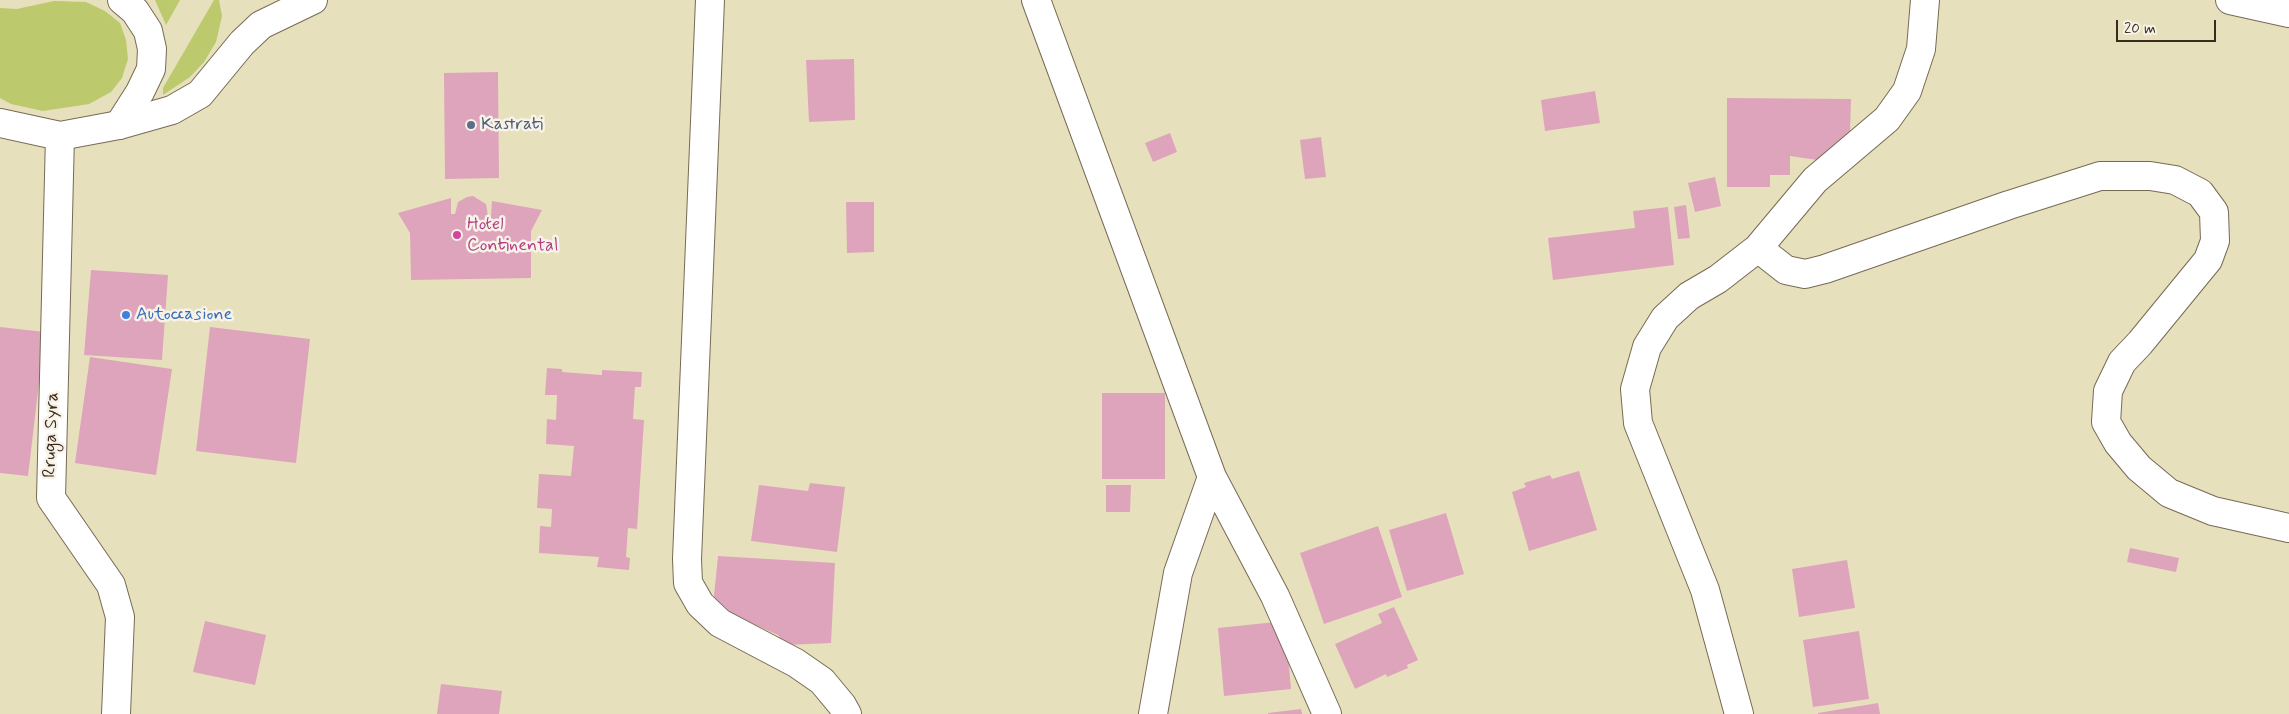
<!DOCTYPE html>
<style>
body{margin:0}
#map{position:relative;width:2289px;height:714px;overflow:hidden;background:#e7e0bc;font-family:Mynerve,sans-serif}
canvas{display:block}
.scale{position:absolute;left:2116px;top:20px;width:100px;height:22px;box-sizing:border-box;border:2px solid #3b2a1e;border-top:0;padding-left:6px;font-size:15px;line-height:18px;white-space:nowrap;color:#3b2a1e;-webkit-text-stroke:4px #f7f3e8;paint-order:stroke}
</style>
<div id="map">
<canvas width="2289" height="714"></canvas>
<div class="scale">20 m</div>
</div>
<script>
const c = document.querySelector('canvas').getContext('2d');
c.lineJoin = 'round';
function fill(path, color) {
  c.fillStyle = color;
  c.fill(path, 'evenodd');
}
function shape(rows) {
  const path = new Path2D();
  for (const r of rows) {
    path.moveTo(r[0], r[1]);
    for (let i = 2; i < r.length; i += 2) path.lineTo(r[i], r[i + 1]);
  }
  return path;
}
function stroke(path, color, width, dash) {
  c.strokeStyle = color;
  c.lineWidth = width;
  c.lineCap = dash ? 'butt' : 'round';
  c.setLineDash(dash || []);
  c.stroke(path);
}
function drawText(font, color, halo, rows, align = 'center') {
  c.font = font + ' Mynerve,sans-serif';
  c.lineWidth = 5;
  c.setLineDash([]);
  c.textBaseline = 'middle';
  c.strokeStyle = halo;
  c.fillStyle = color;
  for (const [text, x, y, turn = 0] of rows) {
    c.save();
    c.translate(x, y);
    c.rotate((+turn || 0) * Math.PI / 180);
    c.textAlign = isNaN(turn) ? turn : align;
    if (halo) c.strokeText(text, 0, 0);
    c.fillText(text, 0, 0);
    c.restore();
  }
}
fill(shape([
 [155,0,180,0,166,25],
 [214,0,219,0,222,16,216,42,204,62,190,77,163,95,163,88],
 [54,1,86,2,105,11,120,23,126,40,128,59,122,78,111,92,89,104,43,111,11,104,0,98,0,8,17,9]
]), '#bcc96c');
fill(shape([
 [854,59,855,120,809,122,806,60],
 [498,72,499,178,445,179,444,73],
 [1595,91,1600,123,1545,131,1541,100],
 [1727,98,1851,99,1850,133,1824,161,1790,156,1790,175,1770,175,1770,187,1727,187],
 [1170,133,1177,152,1153,162,1145,143],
 [1321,137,1326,177,1305,179,1300,140],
 [1715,177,1721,206,1695,212,1688,183],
 [473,196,486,204,488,216,491,216,492,201,542,210,531,231,531,278,411,280,410,233,398,213,451,198,451,214,455,214,458,202,467,197],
 [846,202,874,202,874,252,847,253],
 [1686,205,1690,238,1678,239,1674,207],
 [1668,207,1674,265,1553,280,1548,238,1635,228,1633,211],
 [91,270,168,275,162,360,84,355],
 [0,327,45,332,28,476,0,473],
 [210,327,310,339,296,463,196,451],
 [90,357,172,369,156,475,75,463],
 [547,368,562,369,562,372,602,375,602,370,642,372,641,387,635,387,633,419,644,420,637,529,628,528,626,557,630,558,629,570,597,567,599,557,539,553,540,526,551,527,552,509,537,508,539,474,571,476,574,446,546,444,547,419,556,420,557,395,545,395],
 [1102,393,1165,393,1165,479,1102,479],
 [1579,471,1597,530,1529,551,1512,492,1526,487,1524,483,1550,475,1552,479],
 [810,483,845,487,837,552,751,541,759,485,808,491],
 [1106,485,1131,485,1130,512,1106,512],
 [1446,513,1464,574,1407,591,1389,530],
 [1378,526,1402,597,1324,624,1300,553],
 [2130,548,2179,558,2176,572,2127,562],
 [718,556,835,563,831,643,786,645,778,635,713,606],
 [1847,560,1855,608,1799,617,1792,569],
 [1394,607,1418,660,1407,665,1408,668,1387,677,1386,674,1355,689,1335,644,1382,623,1378,614],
 [205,621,266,635,255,685,193,672],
 [1285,621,1291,689,1224,696,1218,628],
 [1859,631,1869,699,1813,707,1803,640],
 [441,684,502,691,499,714,437,714],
 [1878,703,1880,714,1818,714,1818,713],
 [1301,709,1302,714,1268,714,1268,713]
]), '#dea4bc');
const street = shape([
 [710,0,687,559,688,583,700,604,720,623,796,663,822,681,842,705,847,714],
 [1036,0,1212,477,1275,596,1327,714],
 [60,136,51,498,111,585,120,617,116,714],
 [1758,248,1786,270,1805,274,1825,269,2009,205,2100,176,2150,176,2175,180,2200,193,2214,212,2215,241,2208,260,2140,343,2122,362,2108,391,2106,422,2118,443,2139,468,2169,493,2213,511,2289,528],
 [1153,714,1178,573,1212,477],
 [1739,714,1705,590,1638,423,1635,389,1647,347,1665,318,1689,296,1718,279,1758,248,1815,180,1887,119,1907,91,1921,49,1925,0]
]);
const secondary = shape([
 [0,123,60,136,119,125,172,110,200,94,242,43,261,25,313,0]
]);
const highway = shape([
 [2230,0,2289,13],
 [119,125,140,92,151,69,152,49,148,31,135,11,122,0]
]);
stroke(street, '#776a55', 30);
stroke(secondary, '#776a55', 30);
stroke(highway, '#776a55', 30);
stroke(street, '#fff', 28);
stroke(secondary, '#fff', 28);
stroke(highway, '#fff', 28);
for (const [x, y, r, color] of [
 [471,125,5,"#5c6f8a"],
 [457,235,5,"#d1479c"],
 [126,315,5,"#3f7fe0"]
]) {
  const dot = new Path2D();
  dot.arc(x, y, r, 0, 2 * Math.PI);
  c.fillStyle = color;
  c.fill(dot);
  stroke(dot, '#f7f3e8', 2);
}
drawText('18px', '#4e5e75', '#f7f3e8', [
 ["Kastrati",481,125]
], 'left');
drawText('18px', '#b23c85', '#f7f3e8', [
 ["Hotel",467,225],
 ["Continental",467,246]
], 'left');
drawText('18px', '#366cbe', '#f7f3e8', [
 ["Autoccasione",136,315]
], 'left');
drawText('18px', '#3b2a1e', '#f7f3e8', [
 ["Rruga Syra",52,435,-88]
]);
</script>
